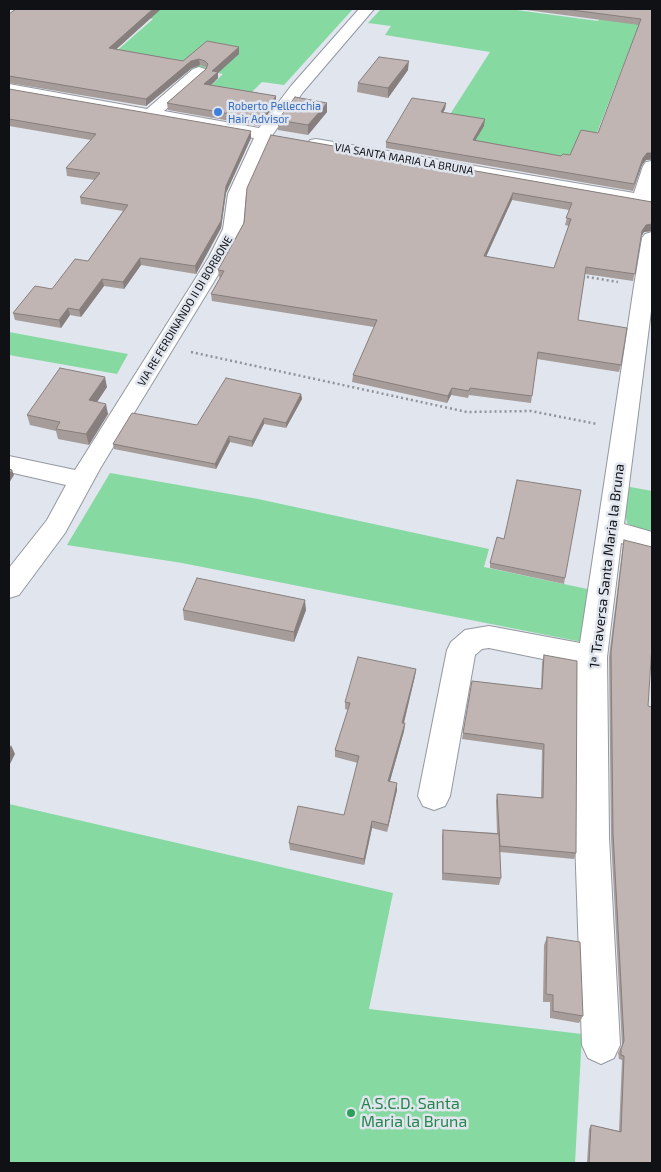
<!DOCTYPE html>
<meta charset="utf-8">
<style>
body{margin:0}
#map{position:relative;width:661px;height:1172px;overflow:hidden;background:#e0e5ee;font-family:"Exo 2",sans-serif}
canvas{display:block}
.frame{position:absolute;inset:0;border:10px solid #101115;pointer-events:none}
</style>
<div id="map">
<canvas width="661" height="1172"></canvas>
<div class="frame"></div>
</div>
<script>
const c = document.querySelector('canvas').getContext('2d');
c.lineJoin = 'round';
function fill(path, color) {
  c.fillStyle = color;
  c.fill(path, 'evenodd');
}
function shape(rows) {
  const path = new Path2D();
  for (const r of rows) {
    path.moveTo(r[0], r[1]);
    for (let i = 2; i < r.length; i += 2) path.lineTo(r[i], r[i + 1]);
  }
  return path;
}
function stroke(path, color, width, dash) {
  c.strokeStyle = color;
  c.lineWidth = width;
  c.lineCap = dash ? 'butt' : 'round';
  c.setLineDash(dash || []);
  c.stroke(path);
}
function drawText(font, color, halo, rows, align = 'center') {
  c.font = font + ' "Exo 2",sans-serif';
  c.lineWidth = 5;
  c.setLineDash([]);
  c.textBaseline = 'middle';
  c.strokeStyle = halo;
  c.fillStyle = color;
  for (const [text, x, y, turn = 0] of rows) {
    c.save();
    c.translate(x, y);
    c.rotate((+turn || 0) * Math.PI / 180);
    c.textAlign = isNaN(turn) ? turn : align;
    if (halo) c.strokeText(text, 0, 0);
    c.fillText(text, 0, 0);
    c.restore();
  }
}
fill(shape([
 [98,9,353,9,284,85,262,82,246,98,196,100,223,74,113,54,153,19],
 [381,9,509,9,598,21,605,9,645,9,586,161,475,141,447,119,490,52,385,35,391,26,368,23],
 [9,332,128,354,117,374,9,355],
 [110,473,258,499,489,549,484,567,592,590,582,642,182,563,67,545],
 [625,486,652,491,652,535,639,530,627,523,625,513],
 [9,804,393,893,369,1009,582,1034,575,1163,9,1163]
]), '#87d9a2');
const minor = shape([
 [359,9,374,9,303,92,273,134,246,194,243,229,229,257,101,467,65,533,19,595,9,598,9,568,47,520,66,485,9,472,9,456,75,470,209,257,223,229,228,194,254,138,9,94,9,84,147,109,193,69,199,67,205,69,207,72,205,75,164,111,259,128,291,86,359,9],
 [316,139,634,193,643,166,646,162,652,161,652,208,310,148,307,144,310,140,316,139],
 [652,232,652,303,624,524,652,532,652,552,621,543,607,657,609,838,620,1045,614,1058,601,1064,588,1058,582,1045,575,838,577,666,489,648,482,649,475,655,450,796,445,806,434,810,423,806,418,796,447,650,451,642,465,630,489,626,580,643,634,286,642,238,645,234,652,232]
]);
stroke(minor, '#9498a1', 2);
stroke(shape([
 [582,276,618,282],
 [191,352,467,412,531,411,597,424]
]), '#8f939a', 2.5, [2, 3]);
fill(minor, '#fff');
fill(shape([
 [161,9,116,49,183,61,239,47,239,54,218,73,218,78,211,85,276,96,276,103,259,126,168,110,167,103,206,69,206,67,200,65,192,68,146,106,9,83,9,14],
 [519,9,652,9,652,160,646,160,642,165,633,191,386,148,386,142,446,103,445,109,443,112,484,126,475,140,561,156,570,155,598,133,639,25],
 [408,70,388,98,357,92,358,83],
 [9,89,251,138,226,193,221,228,196,274,141,265,124,289,104,286,81,317,70,315,61,328,15,320,13,313,52,289,88,261,123,211,81,204,80,197,95,180,67,176,66,168,91,140,9,126],
 [327,112,308,135,278,130,278,120],
 [271,135,652,202,652,231,644,232,641,237,633,281,585,274,578,320,621,365,619,372,537,359,531,403,469,395,468,398,451,395,447,403,352,382,353,375,374,327,212,301,211,294,220,278,219,277,218,270,244,223],
 [512,200,569,210,565,225,569,226,554,268,486,257],
 [107,387,97,402,108,414,89,445,58,439,56,431,30,425,27,415],
 [301,394,302,399,286,428,264,424,252,447,230,442,216,469,114,449,113,444,197,425],
 [624,540,648,706,652,1163,587,1163,589,1129,591,1125,619,1131,622,1060,619,1059,618,1053,622,1045,611,838,609,657,623,545],
 [490,563,565,578,564,584,490,568],
 [183,610,306,610,294,642,184,620],
 [544,655,576,853,574,859,500,852,501,878,499,885,442,880,442,837,443,830,497,833,496,801,497,794,541,798,542,750,462,739,472,681,541,689,542,662],
 [416,669,415,676,404,723,405,723,404,731,390,781,397,790,387,832,372,828,364,865,290,850,289,843,344,815,358,763,335,757,335,750,348,710,345,709,345,702],
 [547,937,583,1016,579,1023,550,1018,550,1002,543,1002,544,945]
]), '#a69c9a');
fill(shape([
 [153,9,161,9,110,55,109,48],
 [239,47,239,54,218,73,218,78,205,91,204,84,212,71],
 [199,59,200,65,192,68,146,106,146,99,191,61],
 [409,61,408,70,388,98,388,88],
 [276,96,276,103,259,126,259,119],
 [327,103,327,112,308,135,308,125],
 [446,103,445,109,440,118,441,112],
 [485,119,484,126,472,146,473,140],
 [251,131,251,138,226,193,221,228,196,274,195,266,226,186],
 [647,153,652,153,652,159,646,160,642,165,633,191,643,158],
 [513,193,512,200,483,263,484,256],
 [652,224,652,231,644,232,640,238,642,231,646,225],
 [140,258,141,265,124,289,123,282],
 [102,279,104,286,81,317,79,310],
 [68,308,70,315,61,328,59,320],
 [105,377,107,387,91,411,89,400],
 [452,388,451,395,447,403,448,396],
 [301,394,302,399,286,428,286,423],
 [106,404,108,414,89,445,86,434],
 [264,418,264,424,252,447,252,441],
 [229,436,230,442,216,469,215,464],
 [12,470,14,475,9,483,9,475],
 [305,600,306,610,294,642,294,632],
 [416,669,415,676,402,730,402,723],
 [405,723,404,731,388,788,388,781],
 [11,745,15,754,9,766,9,749],
 [397,783,397,790,387,832,388,825],
 [372,821,372,828,364,865,364,859]
]), '#877f7d');
const building = shape([
 [16,9,153,9,109,48,183,61,207,41,239,47,212,71,218,72,204,84,276,96,259,119,167,103,206,69,208,64,205,61,199,59,191,61,146,99,9,76,9,14,16,9],
 [564,9,652,9,652,153,647,153,643,158,634,184,386,142,412,98,446,103,441,112,485,119,473,140,561,156,563,154,570,155,581,130,598,133,641,19,564,9],
 [379,57,409,61,388,88,358,83,379,57],
 [9,89,251,131,226,186,221,221,195,266,140,258,123,282,102,279,79,310,68,308,59,320,13,313,35,286,52,289,75,259,88,261,128,205,80,197,100,173,66,168,96,134,9,119,9,89],
 [295,97,327,103,308,125,278,120,295,97],
 [271,135,652,202,652,224,646,225,642,231,635,274,586,267,578,320,627,328,621,365,538,352,532,396,470,388,469,391,452,388,448,396,353,375,377,320,211,294,224,271,218,270,244,223,247,188,271,135],
 [513,193,572,203,566,218,571,219,554,268,484,256,513,193],
 [60,368,105,377,89,400,106,404,86,434,56,429,60,422,27,415,60,368],
 [226,378,301,394,286,423,264,418,252,441,229,436,215,464,113,444,132,413,197,425,226,378],
 [9,469,12,470,9,475,9,469],
 [517,480,581,490,565,578,490,563,497,537,504,539,517,480],
 [624,540,652,547,652,645,648,706,652,707,652,1163,589,1163,591,1125,621,1132,624,1056,621,1055,621,1049,624,1041,613,833,611,652,624,540],
 [197,578,305,600,294,632,183,610,197,578],
 [544,655,577,661,576,853,500,846,497,794,543,798,544,744,463,733,472,681,542,689,544,655],
 [358,657,416,669,402,723,405,723,388,781,397,783,388,825,372,821,364,859,289,843,298,806,344,815,359,756,335,750,350,703,345,702,358,657],
 [443,830,499,834,501,878,443,873,443,830],
 [547,937,580,942,583,1016,553,1011,553,995,546,994,547,937]
]);
fill(building, '#c1b5b3');
stroke(building, '#877f7d', 1);
for (const [x, y, r, color] of [
 [218,112,5,"#3f7fe0"],
 [351,1113,5,"#2e9e5b"]
]) {
  const dot = new Path2D();
  dot.arc(x, y, r, 0, 2 * Math.PI);
  c.fillStyle = color;
  c.fill(dot);
  stroke(dot, '#e0e5ee', 2);
}
drawText('11px', '#366cbe', '#e0e5ee', [
 ["Roberto Pellecchia",228,106],
 ["Hair Advisor",228,119]
], 'left');
drawText('11px', '#101115', '#e0e5ee', [
 ["VIA SANTA MARIA LA BRUNA",404,159,10],
 ["VIA RE FERDINANDO II DI BORBONE",185,311,-59]
]);
drawText('14px', '#101115', '#e0e5ee', [
 ["1ª Traversa Santa Maria la Bruna",607,566,-83]
]);
drawText('16px', '#27864d', '#e0e5ee', [
 ["A.S.C.D. Santa",361,1104],
 ["Maria la Bruna",361,1122]
], 'left');
</script>
